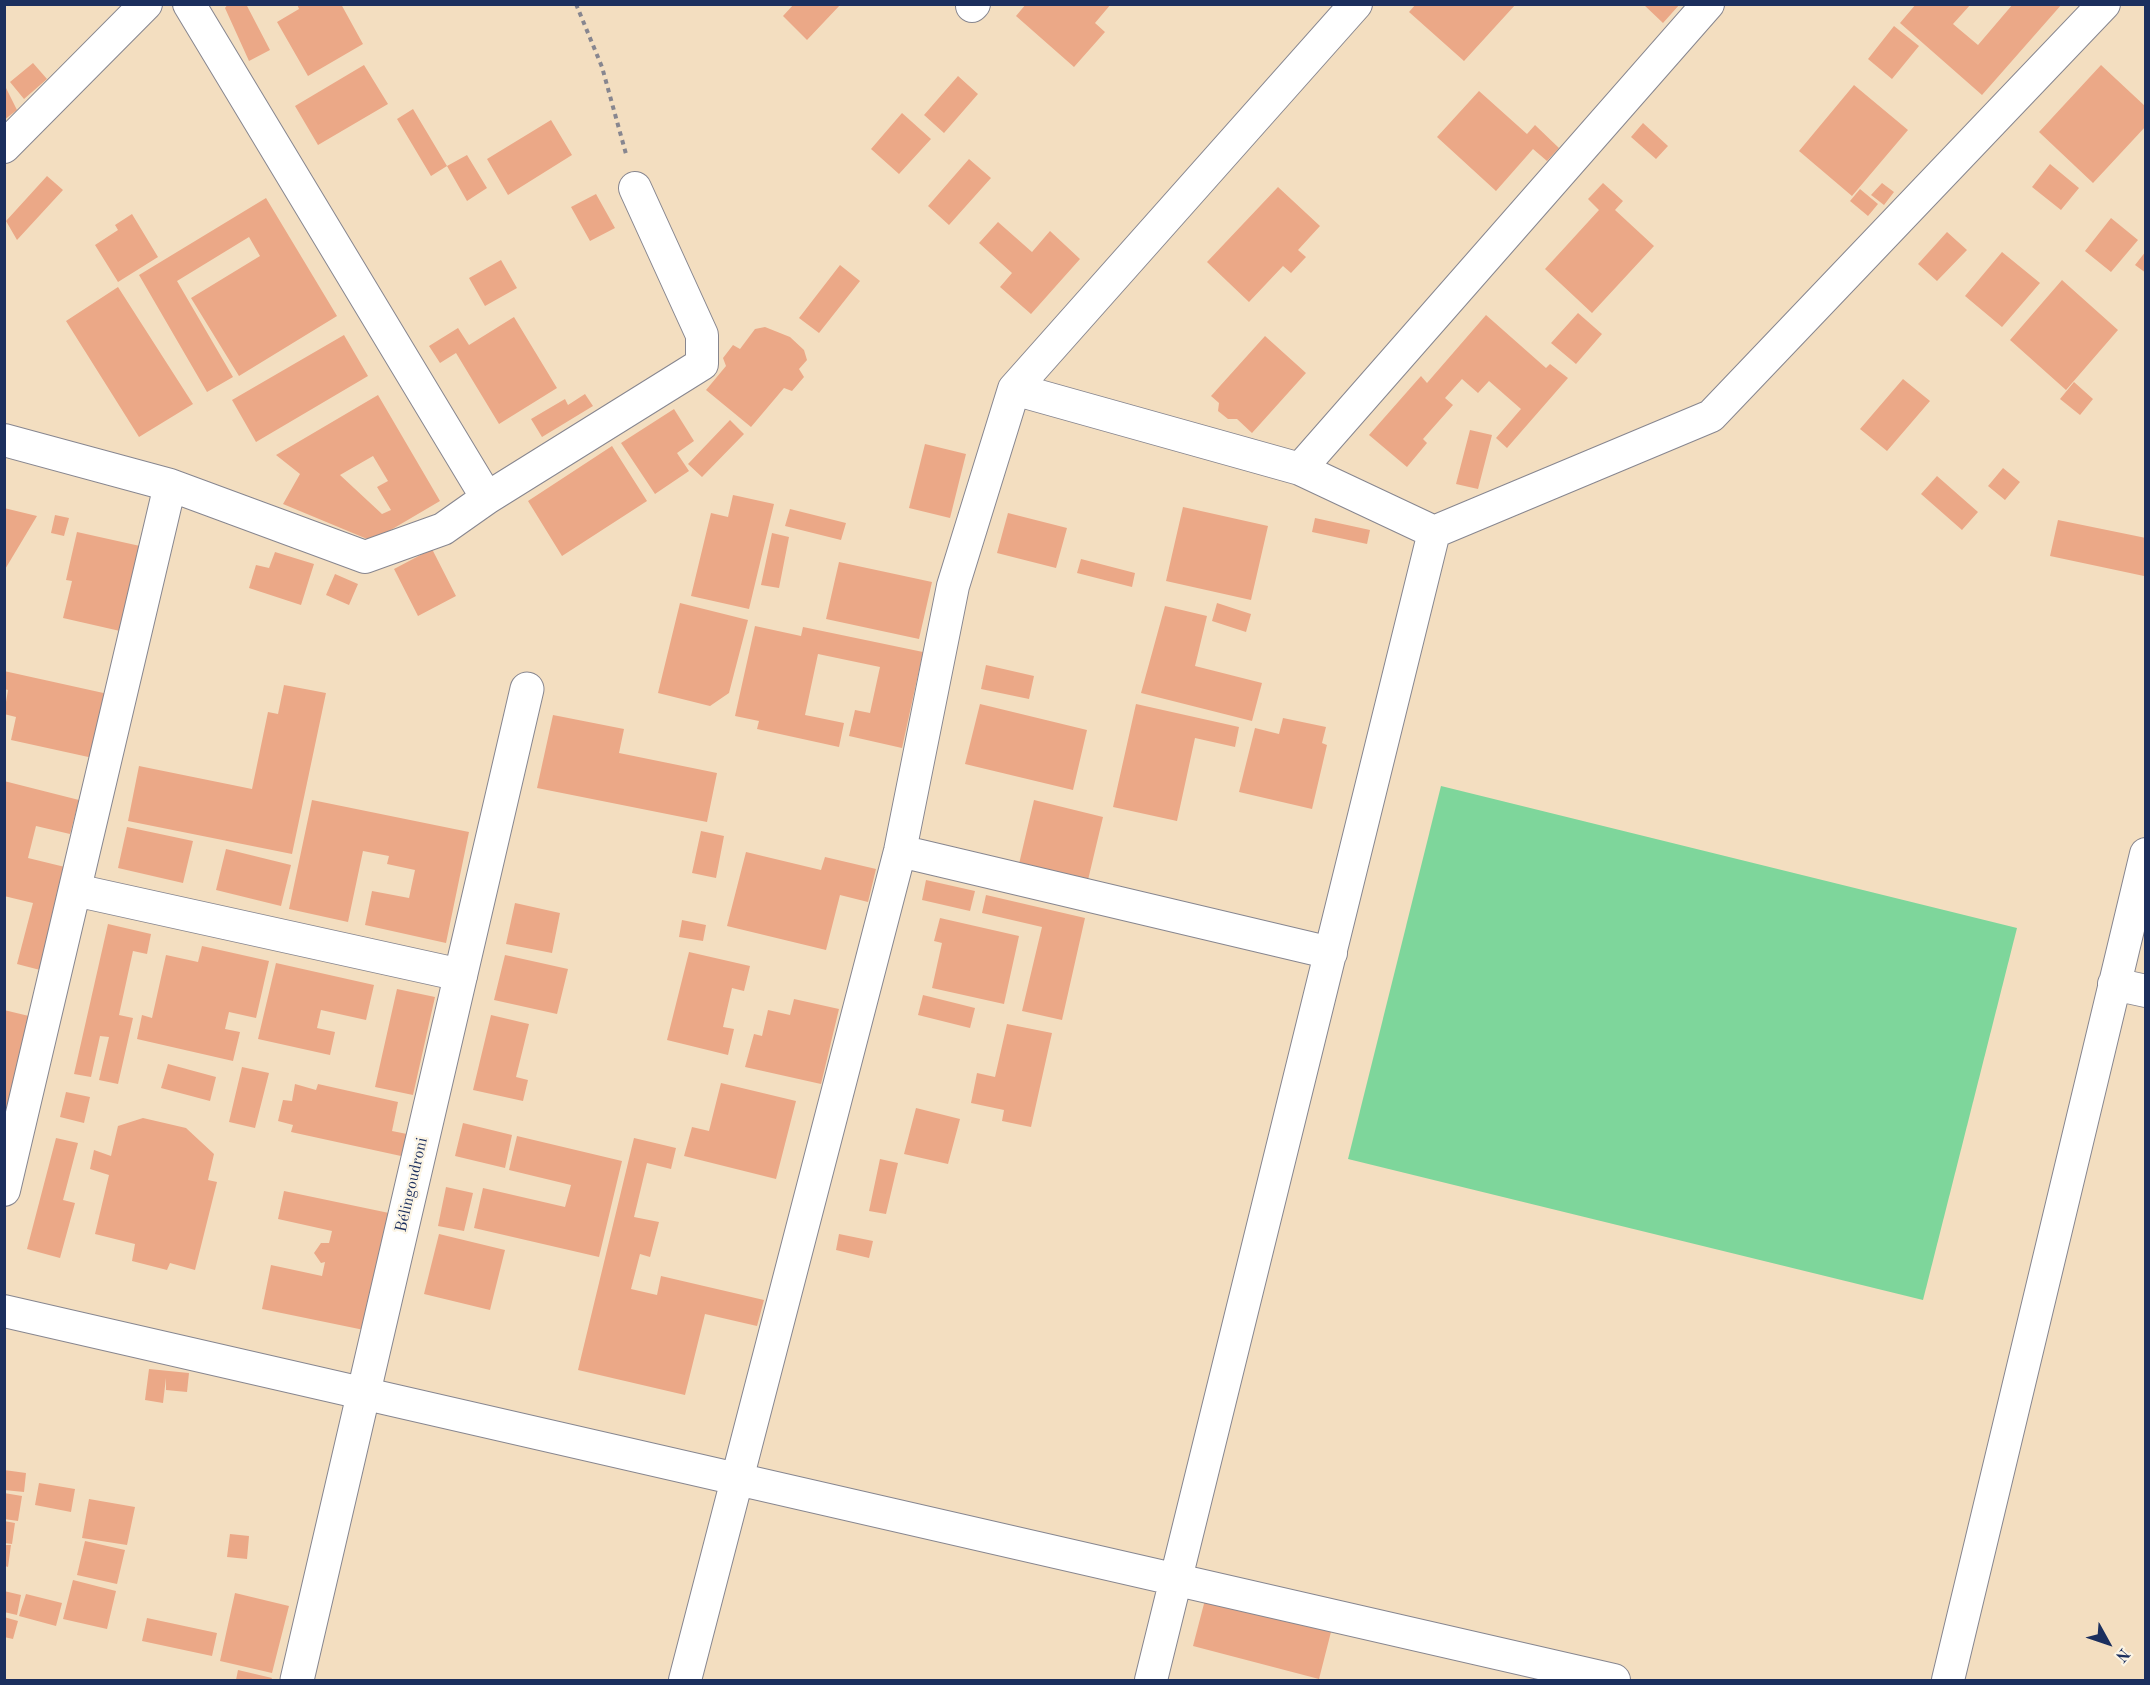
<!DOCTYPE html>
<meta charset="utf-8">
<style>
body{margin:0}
#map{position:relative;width:2150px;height:1685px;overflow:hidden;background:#f3dec0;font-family:"Old Standard TT",serif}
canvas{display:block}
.frame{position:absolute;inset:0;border:6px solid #1b2f5e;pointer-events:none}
.north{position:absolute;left:2078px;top:1613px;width:60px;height:60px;-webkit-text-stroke:4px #fcf5e5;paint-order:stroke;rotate:130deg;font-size:16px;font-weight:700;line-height:24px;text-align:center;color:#1b2f5e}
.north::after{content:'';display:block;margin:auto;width:21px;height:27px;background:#1b2f5e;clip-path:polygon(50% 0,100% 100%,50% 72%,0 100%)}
</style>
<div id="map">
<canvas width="2150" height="1685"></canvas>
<div class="frame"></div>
<div class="north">N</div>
</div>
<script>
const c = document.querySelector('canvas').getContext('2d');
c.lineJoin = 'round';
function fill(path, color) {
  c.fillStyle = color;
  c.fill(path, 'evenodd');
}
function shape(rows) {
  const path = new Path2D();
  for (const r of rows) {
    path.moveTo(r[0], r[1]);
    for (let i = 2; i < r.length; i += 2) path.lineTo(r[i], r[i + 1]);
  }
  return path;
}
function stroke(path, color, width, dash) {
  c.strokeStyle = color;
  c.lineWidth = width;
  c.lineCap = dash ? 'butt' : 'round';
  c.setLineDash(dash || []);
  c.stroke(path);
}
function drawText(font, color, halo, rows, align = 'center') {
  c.font = font + ' "Old Standard TT",serif';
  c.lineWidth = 4.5;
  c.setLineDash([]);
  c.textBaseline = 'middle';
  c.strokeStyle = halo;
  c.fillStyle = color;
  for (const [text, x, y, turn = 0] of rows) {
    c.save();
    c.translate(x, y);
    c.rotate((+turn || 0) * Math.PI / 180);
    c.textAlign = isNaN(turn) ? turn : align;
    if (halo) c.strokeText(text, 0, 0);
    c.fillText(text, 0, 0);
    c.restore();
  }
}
fill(shape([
 [1441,786,2017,928,1923,1300,1348,1159]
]), '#7ed69b');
fill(shape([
 [228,4,246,4,270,50,249,61,225,8],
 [297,4,341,4,363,44,308,76,277,22,299,9],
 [794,4,841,4,807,40,783,16],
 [1026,4,1111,4,1095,23,1105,32,1074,67,1016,16],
 [1416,4,1516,4,1464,61,1409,12],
 [1643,4,1680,4,1663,23],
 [1916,4,1971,4,1953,24,1978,45,2013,4,2062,4,1982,95,1900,23],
 [1894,26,1919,46,1892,79,1868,59],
 [33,63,47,79,24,99,10,82],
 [364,65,388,104,318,145,295,106],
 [2101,65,2146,107,2146,126,2093,183,2039,132],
 [958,76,978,94,944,133,924,115],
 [4,84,17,110,4,120],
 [1854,85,1908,130,1852,196,1799,151],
 [1479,91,1527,134,1535,125,1559,148,1547,161,1533,149,1496,191,1437,137],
 [413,109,447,166,431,176,397,119],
 [902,113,931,139,899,174,871,149],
 [551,120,572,155,508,195,487,159],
 [1643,123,1668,146,1656,159,1631,137],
 [467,155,487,188,467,201,447,166],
 [969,159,991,178,949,225,928,206],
 [2050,164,2079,188,2061,210,2032,187],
 [47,176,63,190,17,240,6,221],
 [1603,183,1623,201,1615,210,1654,246,1592,313,1545,269,1599,210,1588,199],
 [1882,183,1894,192,1884,205,1871,195],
 [1278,187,1320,226,1298,250,1306,257,1291,273,1283,266,1249,302,1207,262],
 [1860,189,1878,204,1868,216,1850,201],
 [596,194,615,228,590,241,571,207],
 [266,198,337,316,239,376,191,298,260,256,249,237,177,281,233,377,207,392,139,275],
 [132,214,158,257,118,282,95,245,118,230,115,225],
 [2111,218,2138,240,2111,272,2085,251],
 [998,222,1032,252,1050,231,1080,259,1031,314,1000,287,1012,273,979,243],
 [1947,232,1967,250,1937,281,1918,264],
 [2146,251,2146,273,2135,265],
 [2002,252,2040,283,2002,327,1965,296],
 [501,260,517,288,485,306,469,278],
 [840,265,860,281,819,333,799,318],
 [2062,280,2118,330,2066,390,2010,340],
 [118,287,193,404,139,437,66,321],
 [1578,313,1602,334,1576,364,1551,343],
 [1486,315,1546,368,1550,364,1568,378,1507,448,1496,438,1521,409,1489,381,1478,393,1462,379,1445,398,1453,405,1423,439,1427,443,1407,467,1369,435,1421,376,1427,383],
 [514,317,557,388,499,424,456,353,440,363,429,346,458,328,469,345],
 [765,327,790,337,804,350,807,360,799,369,804,377,792,391,784,388,751,427,706,390,726,366,723,358,733,345,740,349,755,329],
 [344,335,368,376,256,442,232,400],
 [1265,336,1306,373,1252,433,1237,419,1228,419,1218,411,1219,403,1211,396],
 [1903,379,1930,401,1887,451,1860,429],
 [2074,382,2093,399,2080,415,2060,399],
 [585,394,593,406,542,437,531,419,565,399,568,405],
 [378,395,440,501,372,541,283,504,300,474,276,455],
 [373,456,388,481,377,487,391,510,382,514,340,475],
 [674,409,694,441,677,453,689,471,655,494,621,443],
 [730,420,744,434,702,477,688,464],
 [1470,430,1492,435,1478,489,1456,484],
 [925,444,966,454,950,518,909,508],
 [612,446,647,501,562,556,528,501],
 [2003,468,2020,482,2005,500,1988,486],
 [1937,476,1978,512,1962,530,1921,494],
 [733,495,774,504,749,609,691,596,711,513,728,517],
 [1183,507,1268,526,1251,600,1166,581],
 [4,508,37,516,4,571],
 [790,509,846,523,841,540,785,526],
 [1008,513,1067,528,1056,568,997,553],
 [55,515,69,518,64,536,51,533],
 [1315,518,1370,530,1367,544,1312,532],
 [2058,520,2146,538,2144,576,2050,556],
 [77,532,140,546,120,631,63,618,72,581,66,580],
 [772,533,789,537,779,588,761,585],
 [432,549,456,596,418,616,394,569],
 [275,552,314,564,301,605,249,588,256,565,269,568],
 [1081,559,1135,573,1132,587,1077,573],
 [839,562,932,582,919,639,826,619],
 [335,574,358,584,349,605,326,595],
 [680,603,748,620,729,693,710,706,658,693],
 [1217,603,1251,614,1246,632,1212,621],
 [1165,606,1207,616,1195,666,1262,683,1252,721,1141,693],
 [755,626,801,636,803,627,923,652,902,748,849,736,855,710,870,713,880,667,818,654,805,715,844,723,839,747,757,729,759,721,735,716],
 [986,665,1034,676,1029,699,981,689],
 [4,671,108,694,93,758,11,740,16,717,4,714,8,690,4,689],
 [284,685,326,693,292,854,128,821,139,766,252,789,268,712,278,714],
 [980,704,1087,730,1073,790,965,764],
 [1136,704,1239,727,1235,747,1195,738,1177,821,1113,807],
 [553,715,624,729,619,753,717,773,707,822,537,788],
 [1283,718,1326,727,1322,743,1327,745,1312,809,1239,792,1255,728,1279,734],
 [4,781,79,800,70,834,36,826,28,858,69,868,44,971,17,964,33,903,4,896],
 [312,800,469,832,446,943,365,925,372,891,409,898,415,870,387,864,389,856,363,851,348,922,289,909],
 [1034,800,1103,817,1088,880,1019,864],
 [127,827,193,841,183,883,118,868],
 [701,831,724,836,716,878,692,873],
 [226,849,291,865,281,906,216,890],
 [746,852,821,870,825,857,876,869,868,902,840,895,826,950,727,926],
 [926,880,975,891,970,911,922,900],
 [986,895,1085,918,1062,1020,1022,1011,1042,927,982,913],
 [515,903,560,913,552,953,506,944],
 [940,918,1019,936,1004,1004,932,988,942,943,934,941],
 [682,920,706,925,703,941,679,937],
 [108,924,151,934,147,954,133,951,119,1015,133,1018,118,1084,99,1080,109,1037,100,1036,91,1077,74,1074],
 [202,946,269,961,256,1018,229,1012,225,1029,240,1032,233,1061,137,1039,142,1015,152,1018,166,955,198,962],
 [689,952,750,966,744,991,732,988,723,1027,734,1029,728,1055,667,1040],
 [505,955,568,969,557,1014,494,1000],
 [276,963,374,985,366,1020,321,1010,317,1028,335,1032,330,1055,258,1039],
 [397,989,435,997,413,1095,375,1087],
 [923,995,975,1008,970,1028,918,1015],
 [794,999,839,1009,821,1084,745,1067,754,1034,762,1036,768,1010,790,1015],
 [4,1010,33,1017,4,1135],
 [491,1015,529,1024,516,1077,528,1080,523,1101,473,1090],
 [1007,1024,1052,1033,1031,1127,1002,1121,1004,1110,971,1103,977,1073,995,1077],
 [168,1064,216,1077,210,1101,161,1088],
 [242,1067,269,1073,255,1128,229,1122],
 [721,1083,796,1101,776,1179,684,1156,692,1127,709,1131],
 [295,1084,316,1090,318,1084,398,1102,392,1131,407,1134,401,1156,291,1132,293,1125,278,1121,283,1100,292,1101],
 [66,1092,90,1097,84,1123,60,1117],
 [916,1108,960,1119,948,1164,904,1154],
 [143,1118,186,1128,214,1154,208,1180,217,1182,195,1270,170,1263,167,1270,132,1261,135,1244,95,1234,109,1175,90,1169,94,1150,111,1156,118,1126],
 [463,1123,512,1135,505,1168,455,1156],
 [517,1136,622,1161,599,1257,474,1228,483,1188,565,1207,571,1185,509,1170],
 [56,1138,78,1143,63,1200,75,1203,60,1258,27,1249],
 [634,1138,676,1148,671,1169,647,1163,634,1217,659,1222,650,1257,640,1254,631,1289,657,1295,661,1276,764,1300,757,1326,705,1314,685,1395,578,1370],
 [880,1159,898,1163,886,1214,869,1211],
 [446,1187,473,1193,464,1231,438,1226],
 [284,1191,389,1213,364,1330,262,1309,271,1265,322,1276,325,1262,321,1263,314,1253,321,1243,329,1243,332,1231,278,1219],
 [439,1234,505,1250,490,1310,424,1294],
 [839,1234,873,1241,869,1258,836,1250],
 [149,1369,189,1373,187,1392,166,1390,166,1378,163,1403,145,1400],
 [4,1470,26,1473,24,1492,4,1490],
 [39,1483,75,1489,71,1512,35,1505],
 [4,1493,22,1496,18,1521,4,1519],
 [89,1499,135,1507,127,1545,82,1538],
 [4,1521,15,1523,12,1544,4,1543],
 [230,1534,249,1536,247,1559,227,1557],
 [85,1541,125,1550,117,1584,77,1575],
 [5,1545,11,1545,8,1567,5,1566],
 [73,1580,116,1591,107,1629,63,1619],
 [4,1591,21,1595,17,1615,4,1612],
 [235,1593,289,1606,272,1673,220,1661],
 [26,1594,62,1603,56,1626,19,1616],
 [1206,1596,1332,1628,1319,1679,1193,1646],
 [4,1617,18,1621,13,1639,4,1637],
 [147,1618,217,1633,212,1656,142,1641],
 [238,1670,272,1678,271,1680,236,1680]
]), '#eba887');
const minor = shape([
 [189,4,487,498],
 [972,6,974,4],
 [4,147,146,4],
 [1014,389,1300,469,1434,532,1711,416,2104,4],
 [4,440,170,485,365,557,443,529,487,498,702,364,702,335,635,188],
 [1300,469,1708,4],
 [900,851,1331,953],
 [75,890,461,975],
 [2114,984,2146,991],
 [4,1190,170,485],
 [4,1311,1614,1680],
 [685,1680,900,851,953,586,1014,389,1356,4],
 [1151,1680,1434,532],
 [1948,1680,2146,854]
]);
const tertiary = shape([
 [297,1680,527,689]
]);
stroke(minor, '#87868f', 34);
stroke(tertiary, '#87868f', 35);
stroke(shape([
 [576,4,602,67,626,154]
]), '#87868f', 4, [4.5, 4.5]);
stroke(minor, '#fff', 32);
stroke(tertiary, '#fff', 33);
drawText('16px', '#1b2f5e', '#fcf5e5', [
 ["Bélingoudroni",412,1185,-77]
]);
</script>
